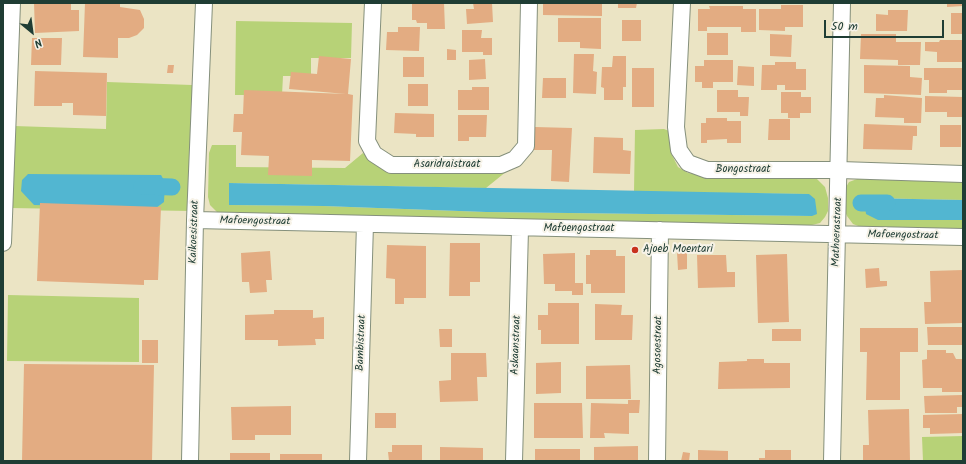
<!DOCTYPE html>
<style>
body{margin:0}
#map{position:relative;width:966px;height:464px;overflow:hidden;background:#ebe4c4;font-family:Kalam,sans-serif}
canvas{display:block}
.frame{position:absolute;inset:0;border:4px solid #1f3d34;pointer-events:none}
.north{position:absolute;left:12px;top:12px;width:40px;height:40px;-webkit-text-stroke:3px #f7f3e8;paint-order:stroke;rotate:151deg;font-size:11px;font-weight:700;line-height:16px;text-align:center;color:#1f3d34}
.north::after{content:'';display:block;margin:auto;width:14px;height:18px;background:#1f3d34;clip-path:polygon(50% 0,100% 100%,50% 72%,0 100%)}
.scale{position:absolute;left:824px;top:20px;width:120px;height:18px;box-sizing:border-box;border:2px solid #1f3d34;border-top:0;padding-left:5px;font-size:12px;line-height:14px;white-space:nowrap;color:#1f3d34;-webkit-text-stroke:3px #f7f3e8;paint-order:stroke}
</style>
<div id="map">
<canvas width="966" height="464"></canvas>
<div class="frame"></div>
<div class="north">N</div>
<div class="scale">50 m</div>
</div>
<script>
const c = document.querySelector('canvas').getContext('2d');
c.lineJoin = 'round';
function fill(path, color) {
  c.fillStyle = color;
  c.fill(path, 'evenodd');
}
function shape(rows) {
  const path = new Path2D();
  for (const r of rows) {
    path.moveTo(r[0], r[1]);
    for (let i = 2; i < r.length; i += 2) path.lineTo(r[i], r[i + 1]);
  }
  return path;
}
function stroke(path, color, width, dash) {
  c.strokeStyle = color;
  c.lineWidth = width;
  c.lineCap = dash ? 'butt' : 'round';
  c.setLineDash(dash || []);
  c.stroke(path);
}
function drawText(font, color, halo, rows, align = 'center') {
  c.font = font + ' Kalam,sans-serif';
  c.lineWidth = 4;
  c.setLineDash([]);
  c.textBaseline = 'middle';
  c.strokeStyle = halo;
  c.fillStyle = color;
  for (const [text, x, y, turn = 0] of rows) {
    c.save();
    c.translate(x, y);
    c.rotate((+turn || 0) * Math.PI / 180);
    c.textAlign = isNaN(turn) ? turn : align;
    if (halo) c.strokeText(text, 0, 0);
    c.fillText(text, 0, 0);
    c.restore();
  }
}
fill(shape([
 [236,21,352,23,351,58,311,58,311,76,283,76,282,95,235,95],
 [107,82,192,85,191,211,10,208,14,126,106,129],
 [664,129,669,131,671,153,678,167,688,173,715,177,816,178,825,187,828,198,828,211,825,217,820,223,808,226,228,215,217,212,210,205,208,197,209,153,212,145,236,145,236,167,345,168,363,153,385,169,507,171,486,188,229,183,229,205,323,206,486,212,812,216,809,194,634,192,635,130],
 [857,179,963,181,963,200,865,198,928,219,963,220,963,230,861,227,853,224,847,216,844,209,845,189,849,182],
 [8,295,139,298,139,362,7,361],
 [963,436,963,461,923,461,922,437]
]), '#b7d277');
fill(shape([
 [28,174,161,175,165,182,164,202,156,208,34,205,21,191,22,180],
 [229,183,809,194,815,199,817,214,812,216,486,212,323,206,229,205],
 [864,198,963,200,963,220,878,220,866,214]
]), '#52b6d1');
stroke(shape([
 [142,186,172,187],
 [861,203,887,203]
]), '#52b6d1', 17);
fill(shape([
 [34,3,71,3,71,10,79,10,79,31,35,33],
 [85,3,120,3,120,7,140,10,144,19,144,28,137,35,129,38,118,38,118,58,83,57],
 [412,3,444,3,445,29,427,29,427,23,417,23,416,20,412,20],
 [473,3,492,3,493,22,467,24,466,9,474,9],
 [543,3,602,3,602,16,543,15],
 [618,3,637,3,636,8,618,8],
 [947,3,963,3,963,6,947,7],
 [781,5,803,5,803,27,785,27,785,31,759,30,759,9,781,9],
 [709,6,743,6,743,9,756,9,756,32,741,32,741,27,707,27,707,31,698,31,698,9,710,9],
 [888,10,908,10,907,31,876,31,876,14,888,15],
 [951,13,963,13,963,34,951,34],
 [558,18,601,18,601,49,580,48,580,42,558,42],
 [622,20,641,20,641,41,622,41],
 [398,27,420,27,419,51,386,50,387,32,398,32],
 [462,30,482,30,481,38,492,38,492,55,483,55,483,52,462,52],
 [707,33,728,33,728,55,707,55],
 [770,34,792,35,791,57,770,56],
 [861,34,896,34,896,42,921,42,920,65,898,65,898,60,860,59],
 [32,38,62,38,61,65,31,65],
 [940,40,963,40,963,62,937,62,937,52,925,51,925,42,939,42],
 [447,49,456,50,456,60,447,60],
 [574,54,594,54,593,71,597,72,596,94,573,93],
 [319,56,351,59,348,94,353,95,350,161,312,160,312,176,268,175,269,156,241,155,242,132,233,132,234,114,243,114,244,90,346,94,289,89,291,72,317,74],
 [613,56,626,56,626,87,623,87,623,100,604,100,604,88,601,87,602,67,612,67],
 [403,57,424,57,424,77,403,77],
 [485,59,486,79,469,80,469,60],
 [704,60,733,60,733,82,713,82,713,88,702,88,702,82,695,82,695,66,704,66],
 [775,62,796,62,796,69,806,69,806,90,785,90,785,85,777,85,777,90,761,90,762,65,775,65],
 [168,65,174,65,173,73,167,73],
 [864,65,910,66,910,77,922,78,921,95,864,93],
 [738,66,754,67,754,86,737,85],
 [632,68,654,68,654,107,632,107],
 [924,68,963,68,963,90,947,90,947,93,929,93,929,80,924,80],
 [35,71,107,73,106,116,73,115,73,103,62,103,62,106,34,106],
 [543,78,566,78,566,98,542,98],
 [408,84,428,84,428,106,408,106],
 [472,87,489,87,489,110,458,110,458,90,472,90],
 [717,90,738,90,738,97,749,97,748,116,740,116,740,112,717,112],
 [781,92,801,92,801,97,811,97,811,113,800,113,800,118,788,118,788,113,781,113],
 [884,95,922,98,921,123,904,123,904,118,875,117,876,98,884,98],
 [925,96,963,97,963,117,947,117,947,112,925,112],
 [395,113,434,114,434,137,416,137,416,134,394,133],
 [458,115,487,115,486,137,469,137,469,141,458,141],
 [706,118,727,118,727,121,741,121,741,143,727,143,727,139,707,140,707,143,701,143,701,123,706,123],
 [769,119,790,119,790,140,768,140],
 [864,124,917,126,917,136,913,136,912,150,863,149],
 [940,125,961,125,961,147,940,147],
 [535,127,572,128,569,182,551,181,552,150,534,150],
 [594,137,623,138,623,150,631,151,630,174,593,173],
 [40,203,161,207,158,280,144,280,144,285,37,281],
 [450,243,480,243,480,282,470,282,470,296,449,296],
 [387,245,426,246,426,298,404,298,404,304,395,304,395,279,386,278],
 [590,250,616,250,616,256,625,256,625,293,591,293,591,284,586,284,586,255,590,255],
 [270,251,272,280,266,280,267,292,250,293,249,282,242,282,241,253],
 [677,252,687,252,687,269,678,270],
 [575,253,575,283,583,283,583,295,572,295,572,291,555,291,555,284,544,284,543,254],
 [787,254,789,322,758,323,756,255],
 [697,255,726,255,727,272,735,272,735,287,698,288],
 [879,268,880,281,887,281,887,286,866,288,865,269],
 [963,270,963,323,925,324,924,302,931,302,930,271],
 [548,303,579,303,579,344,541,344,541,330,538,330,538,315,548,315],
 [595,304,622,305,621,315,633,315,632,340,595,340],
 [274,310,313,310,313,318,324,317,324,339,315,339,316,345,278,346,278,340,245,340,245,315,274,314],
 [927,327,963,327,963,345,928,345],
 [860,328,918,328,918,352,900,352,900,400,866,400,867,352,860,352],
 [439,329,452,329,452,347,440,347],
 [772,329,801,329,801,341,772,341],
 [142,340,158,340,158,363,142,363],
 [927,350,946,350,946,353,953,353,956,359,963,359,963,392,942,392,942,388,923,388,922,360,927,359],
 [451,353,486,353,487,377,477,377,478,401,440,402,439,381,451,380],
 [747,359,764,359,764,363,790,363,790,388,718,389,719,362,747,361],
 [561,362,561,393,536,394,536,363],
 [24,364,154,365,152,461,22,461],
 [630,365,631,399,586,399,586,366],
 [962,395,962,407,957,407,957,413,925,413,924,396],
 [628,400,640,400,639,413,629,413,629,434,604,433,605,438,590,438,591,403,628,404],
 [534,403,582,403,583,438,534,438],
 [291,406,291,435,255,435,255,440,232,440,231,407],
 [909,409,910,461,863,461,863,445,869,445,868,410],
 [375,413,396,413,396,428,375,428],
 [963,414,963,433,930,434,930,428,923,428,923,415],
 [392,445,422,445,422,461,389,461,388,452,392,452],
 [638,446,638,461,594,461,594,447],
 [440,447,483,448,483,461,440,461],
 [535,449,580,449,580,461,535,460],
 [698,450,728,451,728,461,698,461],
 [765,450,791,450,791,461,759,461,759,458,765,458],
 [683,452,690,453,689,461,681,461],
 [230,453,270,453,270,461,230,461],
 [280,454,322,454,322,461,280,461]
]), '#e3ac82');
const street = shape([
 [373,3,367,141,374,154,391,165,501,165,515,159,526,146,529,3],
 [682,3,676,127,679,150,688,163,707,170,840,170,963,174],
 [195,220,963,237],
 [3,243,12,3],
 [190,461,195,220,204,3],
 [358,461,365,224],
 [514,461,520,229],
 [657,461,660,230],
 [832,461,842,3]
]);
stroke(street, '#85907c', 18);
stroke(street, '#fff', 16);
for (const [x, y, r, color] of [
 [635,250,4,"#c8321e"]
]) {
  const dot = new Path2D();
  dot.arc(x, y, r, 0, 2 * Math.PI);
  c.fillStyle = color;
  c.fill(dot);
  stroke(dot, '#f7f3e8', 1.5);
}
drawText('11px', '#1f3d34', '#f7f3e8', [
 ["Asaridraistraat",447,165],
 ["Bongostraat",743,170],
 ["Mafoengostraat",255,222,1],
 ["Mafoengostraat",579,229],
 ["Kaikoesistraat",195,232,-88],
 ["Mathoerastraat",838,232,-88],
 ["Mafoengostraat",903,236,1],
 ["Bambistraat",362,343,-88],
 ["Askaanstraat",517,345,-88],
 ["Agosoestraat",659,345,-89]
]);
drawText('11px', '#1f3d34', '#f7f3e8', [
 ["Ajoeb Moentari",643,250]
], 'left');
</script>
